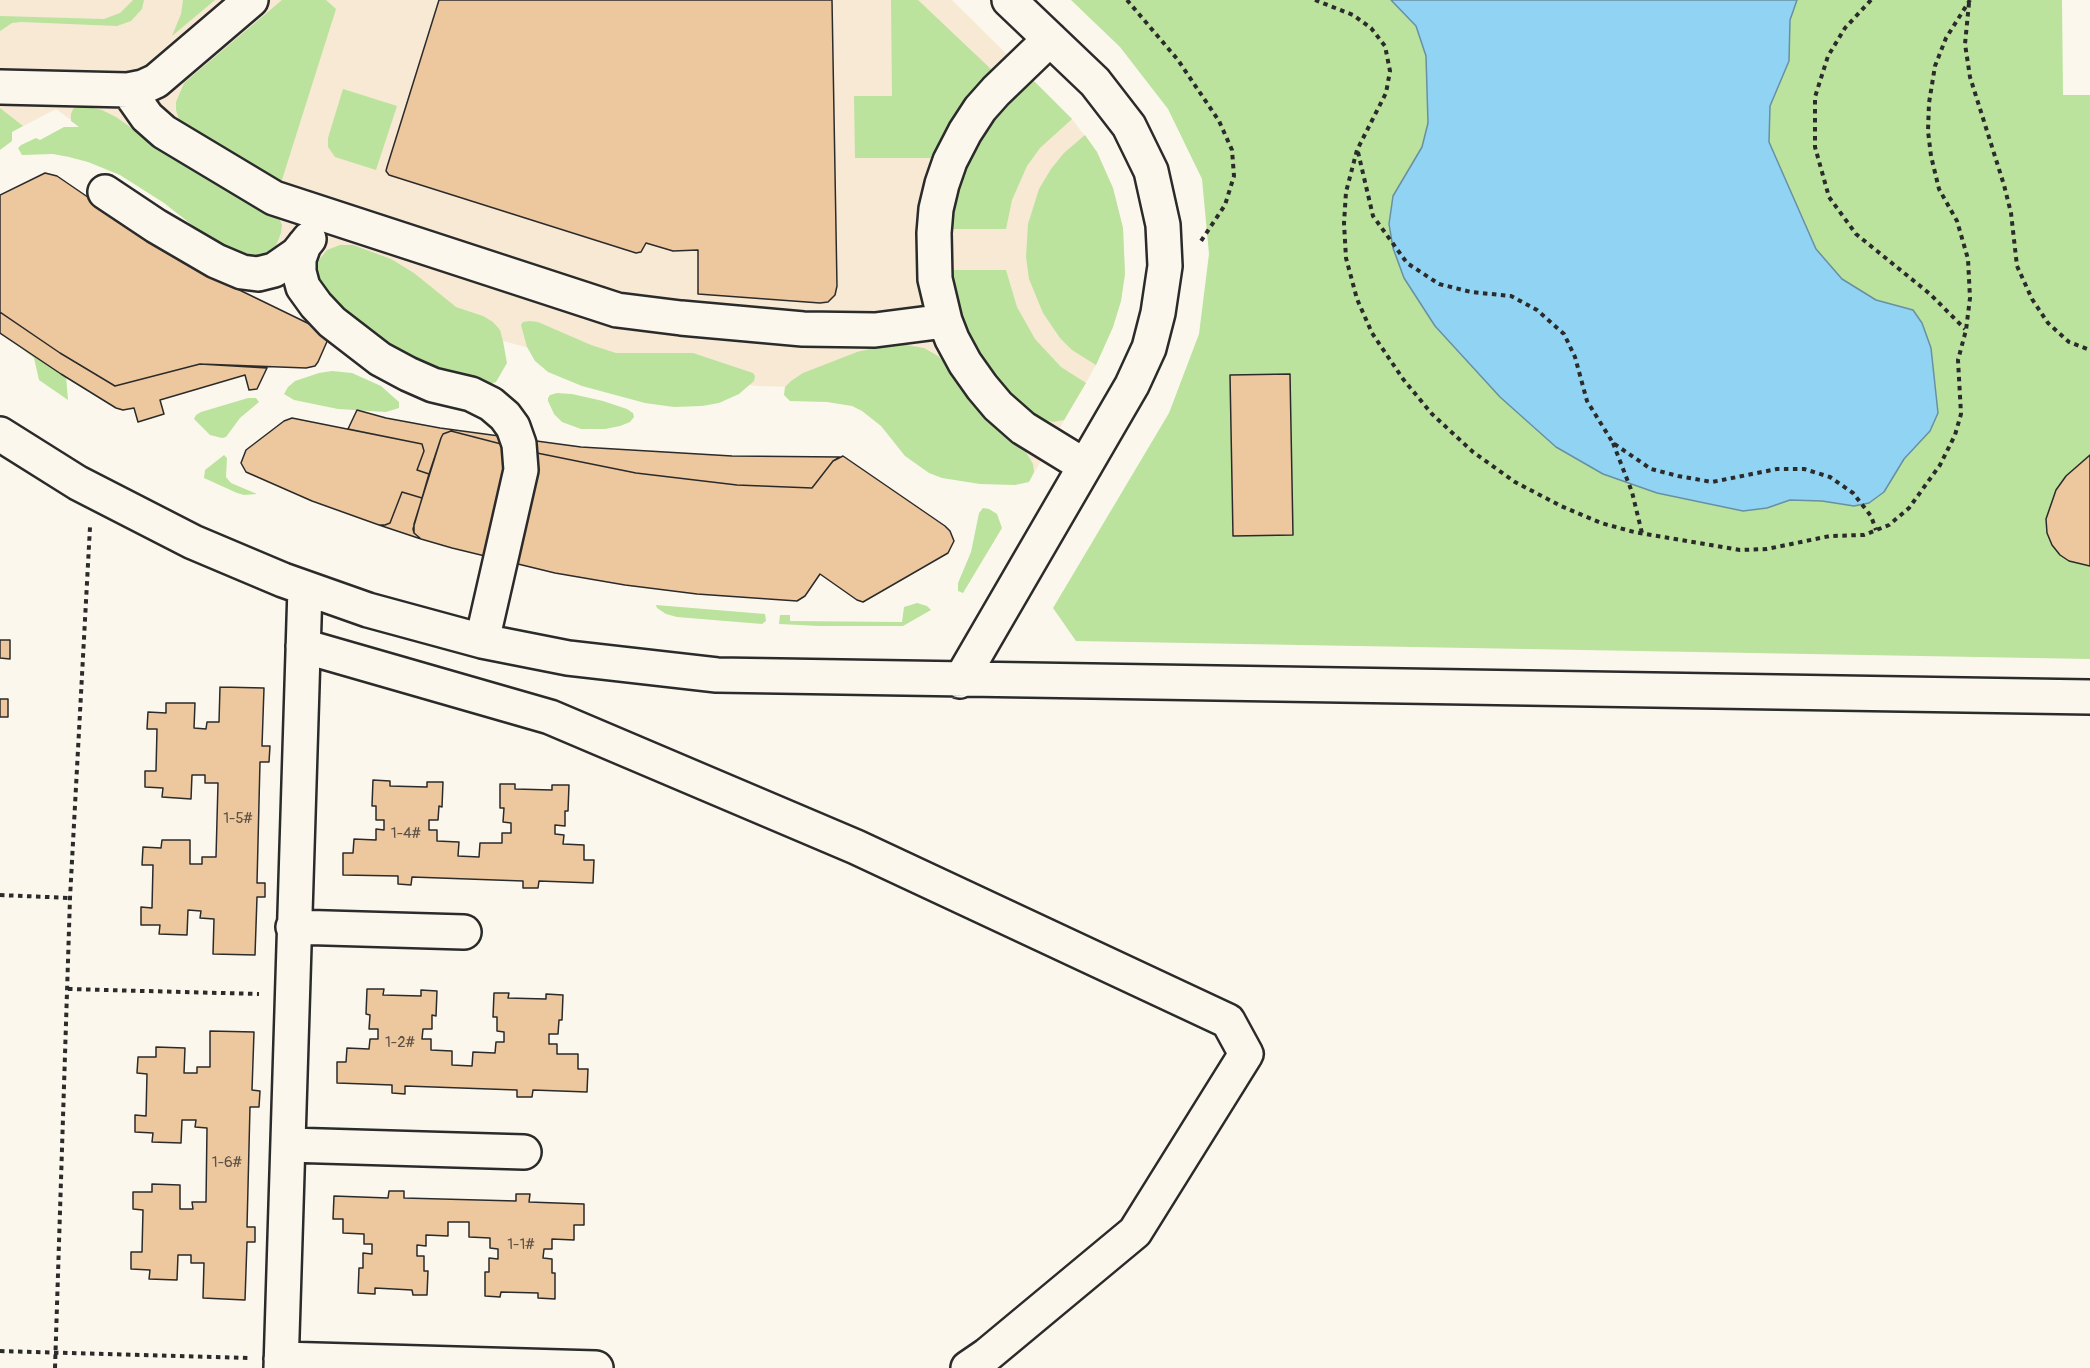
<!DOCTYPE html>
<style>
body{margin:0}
canvas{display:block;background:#fbf7ec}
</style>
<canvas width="2090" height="1368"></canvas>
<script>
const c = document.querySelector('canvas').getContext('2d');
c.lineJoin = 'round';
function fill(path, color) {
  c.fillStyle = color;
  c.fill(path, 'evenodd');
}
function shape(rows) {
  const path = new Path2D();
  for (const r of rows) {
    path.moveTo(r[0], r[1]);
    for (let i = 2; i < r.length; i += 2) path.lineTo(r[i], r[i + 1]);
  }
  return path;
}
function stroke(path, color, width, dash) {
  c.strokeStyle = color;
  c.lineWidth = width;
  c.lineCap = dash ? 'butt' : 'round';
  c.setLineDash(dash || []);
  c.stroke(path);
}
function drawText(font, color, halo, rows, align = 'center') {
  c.font = font + ' Pangolin,sans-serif';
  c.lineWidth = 6;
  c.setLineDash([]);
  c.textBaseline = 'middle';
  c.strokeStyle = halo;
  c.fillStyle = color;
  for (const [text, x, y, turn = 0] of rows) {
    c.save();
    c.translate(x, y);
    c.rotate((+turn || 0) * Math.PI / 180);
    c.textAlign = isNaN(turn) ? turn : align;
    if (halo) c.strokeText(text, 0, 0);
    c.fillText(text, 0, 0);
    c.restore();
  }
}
fill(shape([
 [0,0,952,0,1072,119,1097,152,1113,188,1123,228,1125,274,1121,301,1113,327,1096,365,1029,482,865,389,757,386,675,376,537,350,492,338,274,251,156,182,56,109,0,138]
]), '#f7e9d4');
fill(shape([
 [133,0,144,0,142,9,131,21,117,26,21,22,12,23,0,31,0,16,104,19,120,13],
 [183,0,215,0,172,36,181,14],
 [282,0,326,0,336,9,280,186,189,131,179,120,176,110,176,102,184,83],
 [891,0,918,0,993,71,959,111,936,158,855,158,854,96,892,96],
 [1071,0,2062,0,2063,95,2090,95,2090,659,1076,641,1053,608,1169,413,1199,334,1209,254,1202,179,1168,109,1120,47],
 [1032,79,1072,119,1040,148,1027,166,1012,200,1006,229,950,229,953,204,967,161,992,119,1004,104],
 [343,89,397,106,376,170,335,157,328,147,328,138],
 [79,105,102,110,116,117,182,164,280,220,282,225,281,233,274,251,268,257,253,262,215,243,164,203,120,175,88,162,69,157,53,154,22,155,18,148,21,145,36,138,40,140,64,127,79,127,71,121,71,114,73,109],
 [0,108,23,126,12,132,12,141,0,150],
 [1085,135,1097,152,1113,188,1123,228,1125,274,1121,301,1113,327,1096,365,1072,350,1060,338,1043,313,1029,279,1026,257,1028,224,1039,189,1051,169,1064,153],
 [340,245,353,245,391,259,414,273,456,307,483,316,493,322,500,330,503,341,507,363,496,382,487,385,421,370,323,298,314,266,327,250],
 [950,270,1006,270,1017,307,1035,339,1061,367,1086,383,1064,420,1053,422,1039,418,1030,413,1018,405,986,366,966,331,958,311],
 [529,321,538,322,591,345,616,353,693,353,753,373,755,376,754,381,739,394,719,403,702,406,674,407,645,403,582,386,548,372,535,361,527,347,521,325,523,322],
 [0,326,66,376,68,400,39,380,34,358,0,332],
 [895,343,924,348,938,356,946,364,1020,442,1033,464,1034,472,1029,482,1015,485,980,484,942,478,929,473,905,456,881,426,862,411,852,406,827,402,790,401,784,395,785,387,791,381,803,373,857,352],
 [332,371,352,373,381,386,399,402,399,408,386,412,338,409,294,400,284,394,288,387,295,381,319,373],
 [557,393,572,394,603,401,627,409,633,413,634,417,630,422,620,426,605,429,581,429,562,422,554,414,548,401,548,398,550,395],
 [248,398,256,398,259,402,240,418,226,437,222,438,210,435,194,419,196,415,201,412],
 [224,455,227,458,226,477,231,483,257,494,244,495,237,493,204,478,205,470],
 [983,508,989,509,997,514,1002,528,963,593,958,591,958,583,971,552,979,513],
 [917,603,927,606,931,610,903,626,819,626,779,624,780,615,790,615,790,621,902,622,904,607],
 [656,605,765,614,766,621,762,624,677,617,666,614,657,608]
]), '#bbe39e');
const water = shape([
 [1391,0,1797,0,1790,20,1789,61,1770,106,1769,142,1816,249,1842,279,1876,300,1913,310,1922,323,1931,348,1938,413,1930,431,1904,459,1884,492,1869,503,1854,506,1822,501,1790,500,1767,508,1743,511,1657,493,1603,474,1556,447,1500,397,1435,326,1404,278,1393,248,1389,224,1393,196,1422,147,1428,123,1426,56,1416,26,1391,0]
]);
fill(water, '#91d3f2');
stroke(water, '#6890a2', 1.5);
const building = shape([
 [439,0,832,0,837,286,835,295,828,302,820,303,698,294,698,250,673,251,646,243,641,252,636,253,389,175,386,171,387,167,439,0],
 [45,173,57,176,155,243,225,283,328,333,329,337,318,362,315,366,306,368,200,364,115,386,60,353,0,312,0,195,45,173],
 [0,312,60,353,115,386,200,364,267,368,257,389,249,390,245,375,160,400,164,414,138,422,134,408,123,410,116,408,61,374,0,333,0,312],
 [1290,374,1293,535,1233,536,1230,375,1290,374],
 [357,410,386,418,440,428,581,447,732,456,840,457,833,461,812,488,737,485,636,473,532,452,451,431,443,434,441,438,429,474,417,470,424,451,422,444,348,429,357,410],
 [292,418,422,444,424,451,417,470,429,474,422,498,402,492,390,523,385,525,379,525,312,501,246,472,241,463,246,450,284,421,292,418],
 [451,431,532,452,636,473,737,485,812,488,833,461,843,456,945,526,950,531,954,541,948,553,863,602,857,600,820,574,805,596,797,601,697,594,625,585,555,573,452,548,421,539,414,533,414,524,441,438,443,434,451,431],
 [2090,455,2090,566,2069,561,2060,555,2052,545,2047,533,2046,519,2056,490,2066,476,2090,455],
 [402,492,422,498,413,529,414,533,421,539,379,525,385,525,390,523,402,492],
 [0,640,10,640,10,659,0,658,0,640],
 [220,687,264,688,262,746,270,746,269,762,260,762,257,883,265,883,265,897,257,897,255,955,213,954,214,919,200,918,201,911,188,910,187,935,159,934,160,925,141,925,141,907,152,908,153,865,142,865,143,847,161,848,162,840,190,840,190,864,202,864,202,857,216,857,218,783,205,783,205,775,192,775,191,799,162,797,163,788,145,787,145,771,156,771,157,729,147,729,148,712,166,713,166,703,195,703,194,728,206,729,207,722,219,722,220,687],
 [0,699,8,699,8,717,0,717,0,699],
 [373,780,390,781,390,786,427,787,427,782,443,782,442,807,439,806,438,820,429,820,429,830,437,830,437,841,459,842,458,856,479,857,480,843,502,843,502,833,511,833,511,823,503,822,504,808,500,808,500,784,515,784,515,789,552,790,552,785,569,785,568,811,565,811,565,826,555,825,555,834,564,835,563,844,584,845,584,860,594,860,593,883,539,881,538,888,523,888,523,881,412,877,411,885,398,884,398,876,343,875,343,853,353,853,354,839,376,840,376,829,384,830,384,820,376,820,376,806,372,806,373,780],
 [367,989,384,989,383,995,421,996,421,990,437,991,436,1016,432,1015,432,1029,423,1029,422,1039,431,1039,431,1050,452,1051,452,1065,472,1066,473,1052,495,1053,496,1042,504,1042,504,1032,497,1031,497,1017,493,1017,494,993,509,993,508,998,546,999,546,994,563,995,562,1020,559,1020,558,1034,549,1034,549,1044,557,1044,557,1054,578,1054,578,1069,588,1069,587,1092,533,1090,532,1097,517,1097,517,1090,405,1086,405,1094,392,1093,392,1085,337,1083,337,1062,346,1062,347,1048,369,1049,370,1039,378,1039,378,1029,369,1029,370,1015,366,1014,367,989],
 [210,1031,254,1032,252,1090,260,1091,259,1107,250,1107,247,1227,255,1227,255,1242,247,1242,245,1300,203,1298,204,1263,191,1263,191,1255,178,1255,177,1280,149,1279,150,1270,131,1269,131,1252,142,1252,143,1210,133,1209,133,1192,152,1192,152,1184,180,1185,180,1209,193,1209,192,1202,206,1202,207,1128,195,1127,196,1120,182,1120,181,1143,152,1142,153,1133,135,1132,135,1115,146,1116,147,1074,137,1073,138,1057,156,1057,156,1047,185,1048,184,1073,197,1073,197,1067,210,1067,210,1031],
 [389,1191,404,1191,404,1198,516,1201,516,1194,530,1194,529,1202,584,1204,584,1225,574,1225,574,1240,552,1239,552,1249,544,1249,543,1258,552,1259,552,1273,555,1273,555,1299,538,1298,538,1293,501,1292,500,1297,485,1296,485,1272,489,1272,489,1258,498,1259,498,1249,490,1248,490,1238,469,1237,469,1222,448,1222,448,1236,426,1235,426,1246,417,1245,417,1256,424,1256,424,1271,428,1271,427,1295,413,1295,412,1290,375,1288,375,1294,358,1293,359,1268,363,1268,363,1253,372,1254,372,1244,364,1244,364,1234,343,1233,343,1219,333,1219,334,1196,388,1198,389,1191]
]);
fill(building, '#edc79d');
stroke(building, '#2b2b2b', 1.5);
const minor = shape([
 [1050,39,996,91,980,109,965,132,950,161,942,184,936,209,934,233,935,279,945,321,952,339,965,363,982,387,998,406,1023,428,1085,466],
 [0,87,128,90,143,87,156,81,251,0],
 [128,90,147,117,164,132,274,198,617,310,681,318,803,329,875,330,945,321],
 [105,192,156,226,216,261,242,272,258,274,274,270,297,254,309,239],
 [304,245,299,259,299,272,303,287,316,305,332,322,380,359,408,374,433,385,471,394,491,404,505,416,513,427,519,444,521,470,482,641],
 [0,434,78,483,193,542,283,580,368,610,482,641,568,658,717,675,2090,697],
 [303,646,550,717,856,847,1228,1021,1246,1054,1135,1232,987,1355,968,1368],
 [960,681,1132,385,1149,348,1158,313,1165,266,1163,225,1151,171,1129,126,1095,82,1009,0],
 [293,927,464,932],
 [288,1145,524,1152],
 [281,1359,596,1368],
 [281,1368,305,588]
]);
stroke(minor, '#2b2b2b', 38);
stroke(shape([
 [1127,0,1178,60,1219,121,1232,150,1234,176,1225,205,1199,244],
 [1315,0,1353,15,1371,28,1385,46,1390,71,1386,93,1357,150,1346,192,1344,223,1346,258,1357,299,1372,333,1403,379,1432,414,1473,452,1515,482,1561,506,1601,523,1634,532,1740,550,1767,549,1830,536,1864,535,1889,525,1909,508,1940,465,1955,435,1961,414,1958,360,1966,330,1970,298,1968,259,1957,221,1939,189,1931,156,1928,131,1929,103,1935,66,1946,38,1970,0],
 [1871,0,1845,28,1828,56,1815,97,1815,147,1829,197,1856,234,1930,294,1965,329],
 [1969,3,1965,44,1970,77,2004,185,2011,213,2017,266,2032,299,2048,323,2069,342,2090,350],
 [1358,152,1373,216,1407,263,1439,284,1471,292,1511,296,1537,310,1564,334,1575,357,1587,401,1613,443,1651,469,1678,476,1712,482,1777,469,1804,469,1830,477,1853,493,1871,516,1876,530],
 [1613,443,1632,492,1642,533],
 [0,895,70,898],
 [68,989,259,994],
 [0,1351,248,1358],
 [55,1368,70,898,90,527]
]), '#2b2b2b', 4, [4.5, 4.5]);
stroke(minor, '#fbf7ec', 33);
drawText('15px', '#5c5248', null, [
 ["1-5#",238,819],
 ["1-4#",406,834],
 ["1-2#",400,1043],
 ["1-6#",227,1163],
 ["1-1#",521,1245]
]);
</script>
